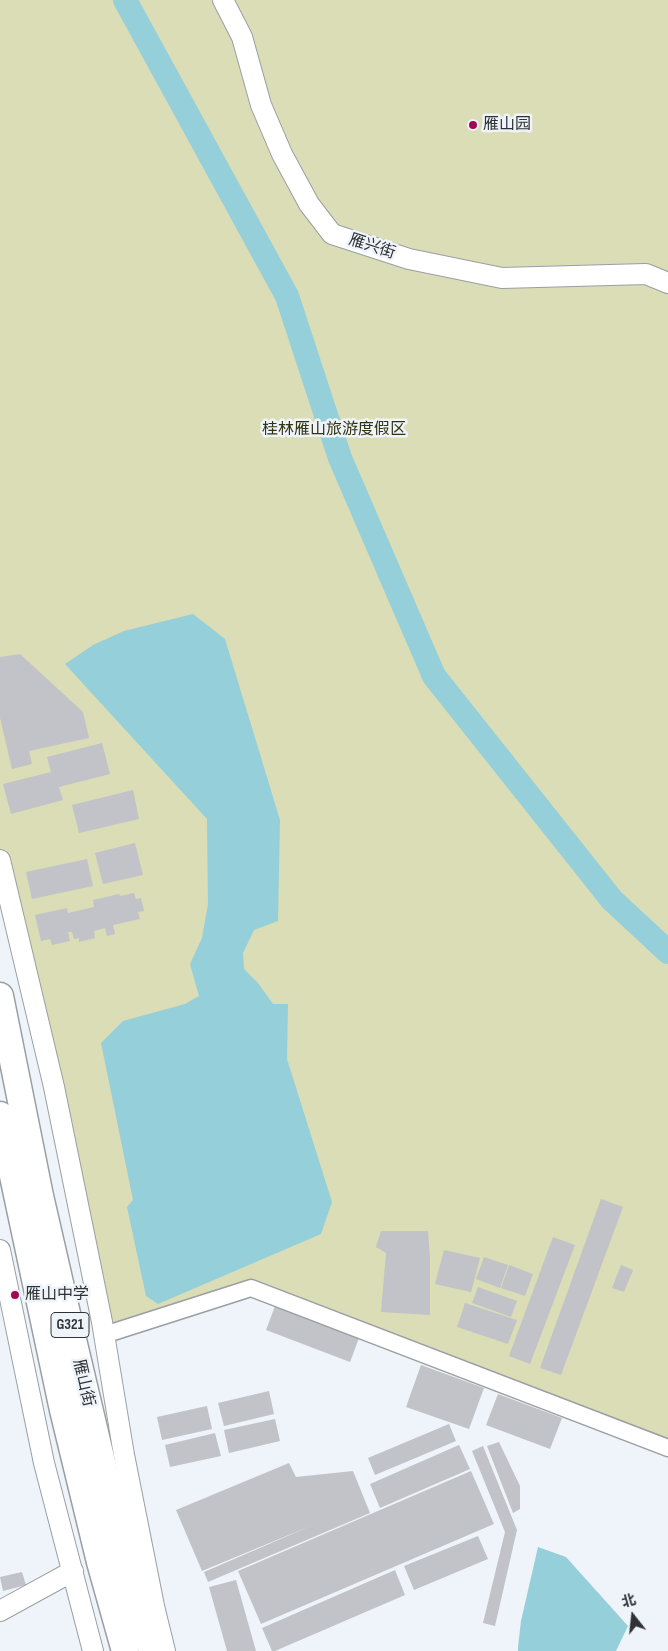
<!DOCTYPE html>
<meta charset="utf-8">
<style>
body{margin:0}
#map{position:relative;width:668px;height:1651px;overflow:hidden;background:#eef4f9;font-family:"Sofia Sans Condensed","Noto Sans SC",sans-serif}
canvas{display:block}
.north{position:absolute;left:608px;top:1591px;width:50px;height:50px;-webkit-text-stroke:4px #eef4f9;paint-order:stroke;rotate:344deg;font-size:14px;font-weight:700;line-height:20px;text-align:center;color:#303234}
.north::after{content:'';display:block;margin:auto;width:18px;height:22px;background:#303234;clip-path:polygon(50% 0,100% 100%,50% 72%,0 100%)}
</style>
<div id="map">
<canvas width="668" height="1651"></canvas>
<div class="north">北</div>
</div>
<script>
const c = document.querySelector('canvas').getContext('2d');
c.lineJoin = 'round';
function fill(path, color) {
  c.fillStyle = color;
  c.fill(path, 'evenodd');
}
function shape(rows) {
  const path = new Path2D();
  for (const r of rows) {
    path.moveTo(r[0], r[1]);
    for (let i = 2; i < r.length; i += 2) path.lineTo(r[i], r[i + 1]);
  }
  return path;
}
function stroke(path, color, width, dash) {
  c.strokeStyle = color;
  c.lineWidth = width;
  c.lineCap = dash ? 'butt' : 'round';
  c.setLineDash(dash || []);
  c.stroke(path);
}
function drawText(font, color, halo, rows, align = 'center') {
  c.font = font + ' "Sofia Sans Condensed","Noto Sans SC",sans-serif';
  c.lineWidth = 5;
  c.setLineDash([]);
  c.textBaseline = 'middle';
  c.strokeStyle = halo;
  c.fillStyle = color;
  for (const [text, x, y, turn = 0] of rows) {
    c.save();
    c.translate(x, y);
    c.rotate((+turn || 0) * Math.PI / 180);
    c.textAlign = isNaN(turn) ? turn : align;
    if (halo) c.strokeText(text, 0, 0);
    c.fillText(text, 0, 0);
    c.restore();
  }
}
fill(shape([
 [0,0,668,0,668,1448,252,1288,104,1335,0,860]
]), '#daddb5');
fill(shape([
 [193,614,225,639,280,820,278,921,254,930,243,953,244,969,258,983,273,1004,288,1004,287,1059,332,1202,321,1234,158,1304,146,1296,127,1207,133,1200,101,1043,123,1021,185,1004,199,996,190,964,202,938,208,904,207,819,65,664,93,645,124,631],
 [538,1547,566,1557,628,1626,616,1651,518,1651,518,1647,521,1621]
]), '#95cfda');
stroke(shape([
 [125,0,287,296,340,458,434,676,612,900,668,952]
]), '#95cfda', 24);
fill(shape([
 [20,654,83,712,89,738,29,751,32,764,12,769,0,718,0,657],
 [102,743,110,774,59,787,63,800,11,814,3,784,51,772,47,757],
 [133,790,139,819,79,833,72,805],
 [135,843,143,875,103,884,95,853],
 [87,859,93,886,32,899,26,872],
 [134,893,136,899,141,898,144,911,138,912,140,919,113,925,115,934,107,936,105,928,94,931,95,938,79,942,79,938,74,939,72,932,68,932,70,941,52,945,50,939,41,941,35,915,67,908,68,913,94,907,93,900,119,894,120,896],
 [601,1199,623,1207,561,1375,540,1368],
 [381,1231,428,1231,430,1258,430,1315,381,1312,386,1253,376,1247],
 [553,1237,575,1245,530,1364,509,1356],
 [444,1250,480,1258,471,1292,435,1284],
 [484,1257,508,1265,500,1288,476,1279],
 [509,1265,533,1274,525,1296,501,1288],
 [621,1265,633,1270,624,1292,612,1288],
 [478,1287,517,1301,511,1317,472,1303],
 [465,1303,517,1320,508,1344,457,1327],
 [275,1306,359,1338,350,1362,266,1330],
 [421,1365,484,1388,469,1429,406,1407],
 [269,1391,274,1414,224,1426,218,1403],
 [498,1394,562,1418,550,1449,486,1425],
 [207,1406,212,1429,162,1440,157,1417],
 [275,1419,280,1441,229,1453,224,1430],
 [449,1424,456,1441,375,1475,368,1458],
 [215,1433,221,1456,170,1467,165,1445],
 [499,1442,520,1486,520,1509,513,1513,487,1446],
 [459,1445,470,1469,380,1508,370,1484],
 [483,1446,517,1530,495,1626,483,1623,505,1532,472,1451],
 [289,1463,296,1477,353,1471,370,1513,208,1582,204,1572,313,1525,202,1571,176,1510],
 [471,1471,494,1524,261,1624,238,1571],
 [478,1536,488,1559,414,1590,404,1566],
 [395,1570,405,1595,275,1651,272,1651,262,1628],
 [22,1572,26,1585,3,1591,0,1577],
 [236,1580,256,1651,227,1651,209,1587]
]), '#c2c2c9');
const minor = shape([
 [104,1335,251,1288,668,1448]
]);
const tertiary = shape([
 [223,0,242,37,261,105,282,154,309,204,332,234,409,259,502,278,646,274,668,283],
 [0,860,54,1087,102,1322,124,1455,154,1606,165,1651],
 [0,1250,44,1463,93,1651],
 [0,1611,73,1571]
]);
const trunk = shape([
 [0,996,40,1196,74,1344,119,1534,152,1651],
 [0,1115,63,1410,100,1562,125,1651]
]);
stroke(minor, '#9a9fa4', 19);
stroke(tertiary, '#9a9fa4', 22);
stroke(trunk, '#9a9fa4', 29);
stroke(minor, '#fff', 16);
stroke(tertiary, '#fff', 20);
stroke(trunk, '#fff', 26);
for (const [x, y, r, color] of [
 [473,125,5,"#9f0951"],
 [15,1295,5,"#9f0951"]
]) {
  const dot = new Path2D();
  dot.arc(x, y, r, 0, 2 * Math.PI);
  c.fillStyle = color;
  c.fill(dot);
  stroke(dot, '#eef4f9', 2);
}
for (const [x, y, w] of [
 [70,1325,38]
]) {
  const box = new Path2D();
  box.roundRect(x - w / 2, y - 12.5, w, 25, 4);
  c.fillStyle = '#eef4f9';
  c.fill(box);
  stroke(box, '#303234', 1);
}
drawText('bold 15px', '#303234', null, [
 ["G321",70,1325]
]);
drawText('16px', '#303234', '#eef4f9', [
 ["雁山园",483,125],
 ["雁山中学",25,1295]
], 'left');
drawText('16px', '#303234', '#eef4f9', [
 ["雁兴街",372,247,18],
 ["雁山街",83,1383,77]
]);
drawText('16px', '#32330f', '#eef4f9', [
 ["桂林雁山旅游度假区",334,430]
]);
</script>
